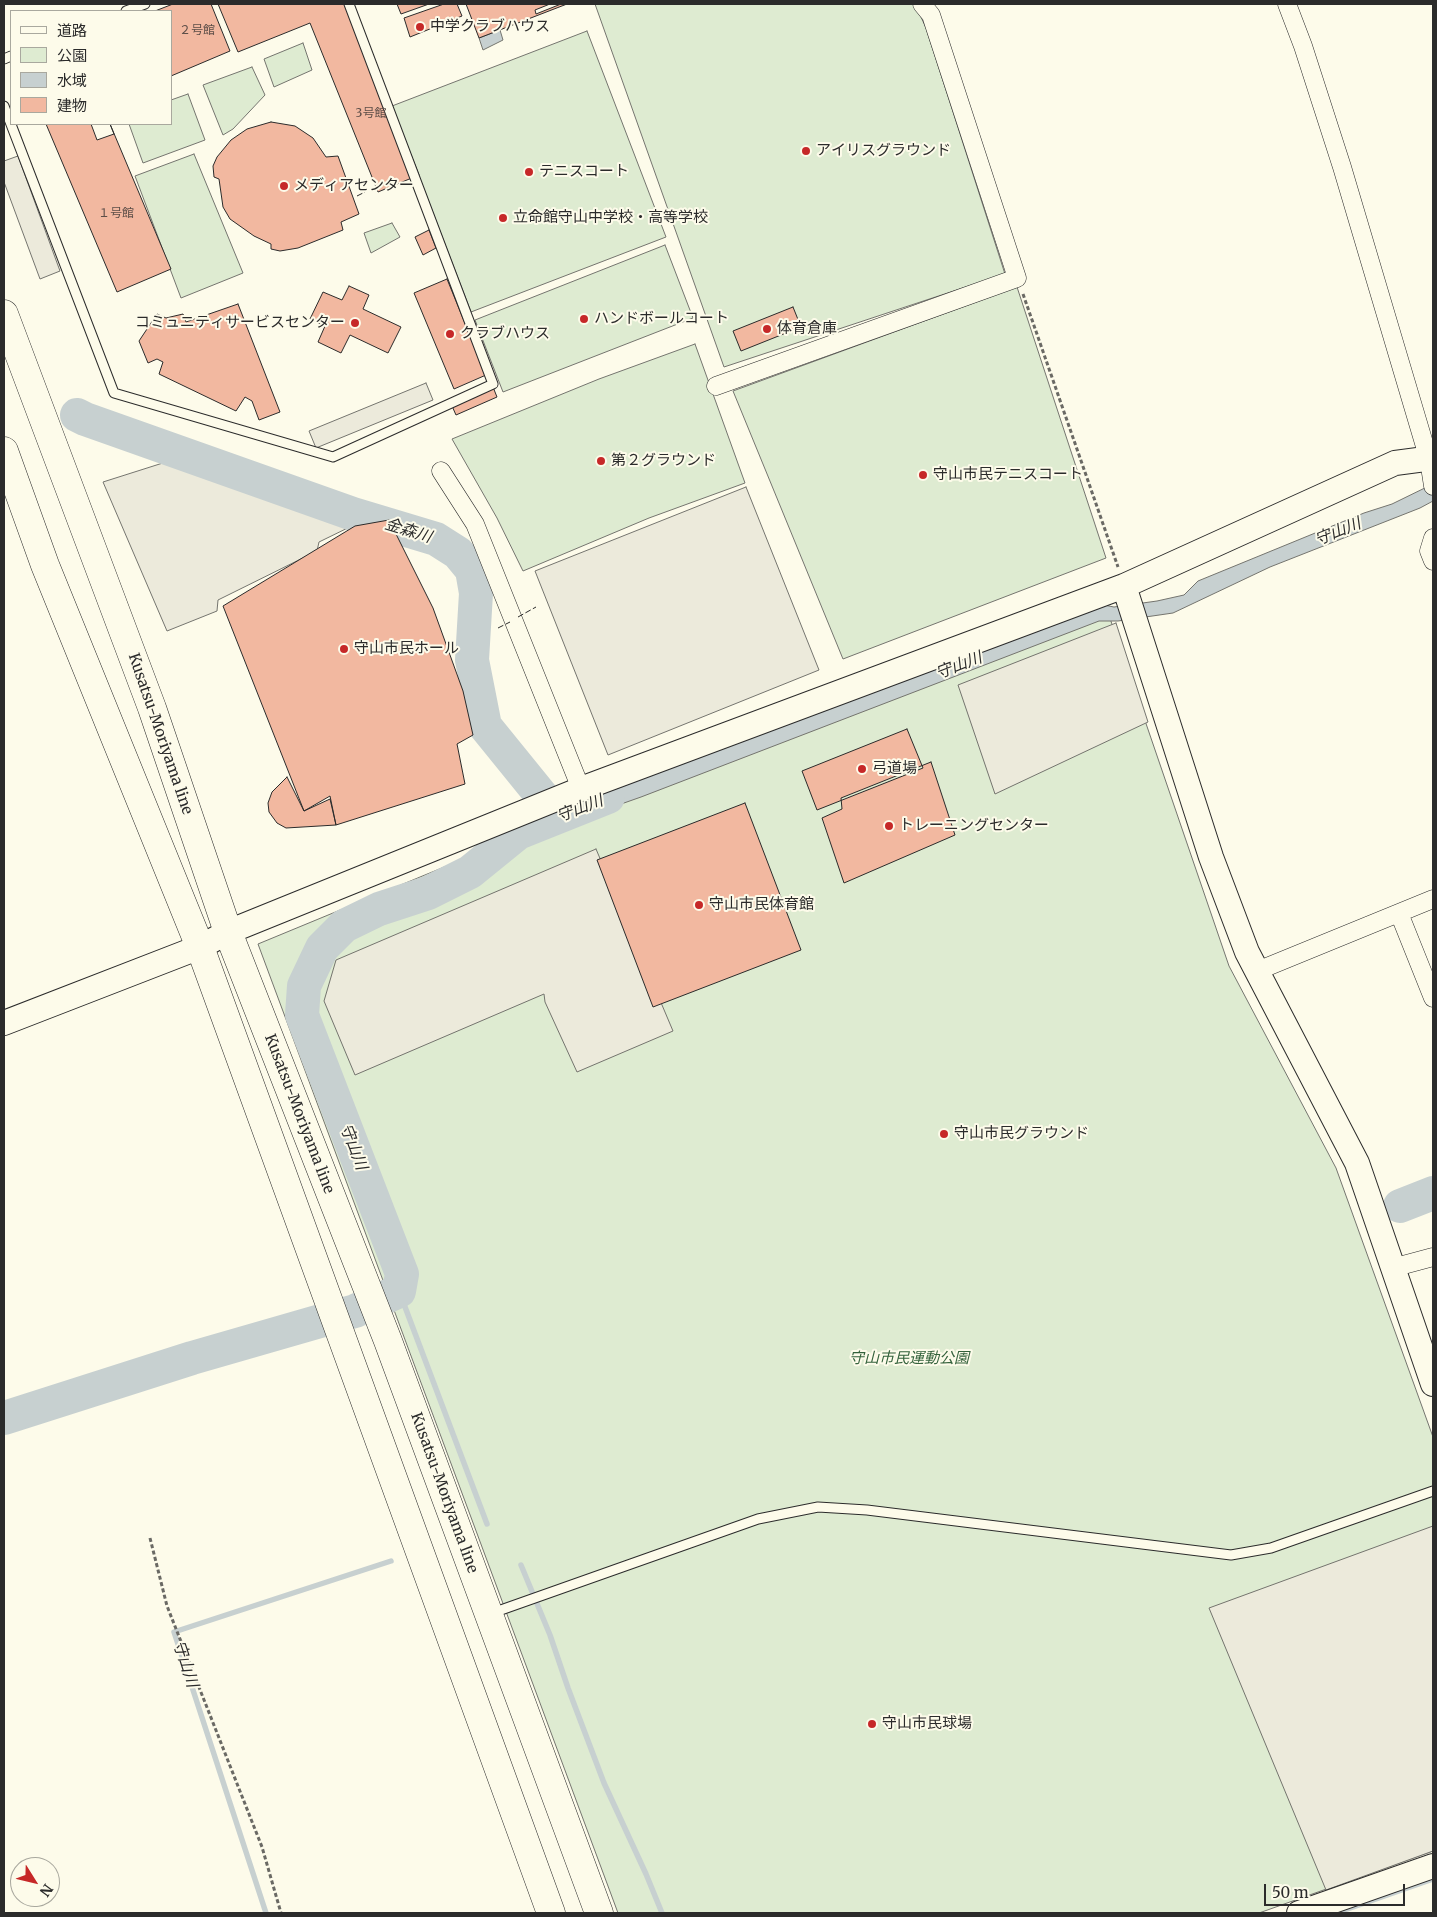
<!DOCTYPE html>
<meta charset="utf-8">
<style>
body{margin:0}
#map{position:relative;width:1437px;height:1917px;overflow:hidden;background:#fdfbea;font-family:Merriweather,"Noto Sans JP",serif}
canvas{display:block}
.frame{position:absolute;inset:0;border:5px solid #2b2b2b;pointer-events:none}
.legend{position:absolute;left:10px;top:10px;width:162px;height:115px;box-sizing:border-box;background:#fdfbea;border:1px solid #a9a89e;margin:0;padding:6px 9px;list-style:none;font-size:15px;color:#2b2b2b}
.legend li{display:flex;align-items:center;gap:10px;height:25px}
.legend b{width:25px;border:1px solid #a9a89e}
.north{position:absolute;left:10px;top:1857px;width:50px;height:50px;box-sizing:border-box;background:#fdfbea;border:1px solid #a9a89e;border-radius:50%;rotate:126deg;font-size:14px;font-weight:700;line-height:20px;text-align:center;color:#2b2b2b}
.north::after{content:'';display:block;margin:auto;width:18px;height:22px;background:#c62828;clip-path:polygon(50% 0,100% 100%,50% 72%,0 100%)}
.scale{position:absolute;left:1264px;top:1884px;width:141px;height:22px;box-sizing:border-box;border:2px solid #2b2b2b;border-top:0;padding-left:6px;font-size:15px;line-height:18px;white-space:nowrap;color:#2b2b2b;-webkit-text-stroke:4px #fdfbea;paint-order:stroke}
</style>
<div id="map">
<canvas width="1437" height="1917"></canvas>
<div class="frame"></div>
<ul class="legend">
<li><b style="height:6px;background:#fdfbea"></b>道路</li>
<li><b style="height:14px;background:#deebd1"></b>公園</li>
<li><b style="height:14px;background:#c7d0d0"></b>水域</li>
<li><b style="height:14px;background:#f2b8a0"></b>建物</li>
</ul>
<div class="north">N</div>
<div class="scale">50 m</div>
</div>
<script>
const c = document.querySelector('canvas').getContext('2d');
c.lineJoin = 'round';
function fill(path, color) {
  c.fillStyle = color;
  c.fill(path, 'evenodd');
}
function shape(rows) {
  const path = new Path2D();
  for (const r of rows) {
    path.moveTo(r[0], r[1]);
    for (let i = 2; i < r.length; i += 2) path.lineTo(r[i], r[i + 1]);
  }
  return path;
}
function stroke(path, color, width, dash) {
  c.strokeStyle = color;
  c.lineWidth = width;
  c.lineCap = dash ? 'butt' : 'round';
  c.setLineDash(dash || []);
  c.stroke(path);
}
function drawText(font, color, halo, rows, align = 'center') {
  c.font = font + ' Merriweather,"Noto Sans JP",serif';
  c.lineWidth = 4;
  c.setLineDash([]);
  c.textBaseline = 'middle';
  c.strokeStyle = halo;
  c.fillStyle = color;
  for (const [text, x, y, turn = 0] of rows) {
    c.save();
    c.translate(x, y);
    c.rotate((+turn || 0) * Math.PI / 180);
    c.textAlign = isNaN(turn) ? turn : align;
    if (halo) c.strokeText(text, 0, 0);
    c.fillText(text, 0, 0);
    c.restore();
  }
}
const green = shape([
 [595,4,915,4,926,28,1005,274,724,367,595,4],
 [587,31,666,237,471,312,392,106,587,31],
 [303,43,312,70,274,87,264,59,303,43],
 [252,67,265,95,233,129,223,135,203,85,252,67],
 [188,94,205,140,143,163,129,124,171,124,171,100,188,94],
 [194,154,243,273,181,298,135,176,194,154],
 [392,223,400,237,371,253,364,233,392,223],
 [665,245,693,318,503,392,475,320,665,245],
 [1017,287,1106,558,843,659,733,391,1017,287],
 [695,344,745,483,649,518,523,571,497,518,452,439,599,379,695,344],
 [1102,595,1229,966,1336,1168,1433,1437,1433,1851,1259,1913,618,1913,258,944,1102,595]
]);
fill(green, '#deebd1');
stroke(green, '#74746e', 1);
const parking = shape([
 [18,156,60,271,40,279,4,182,4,161,18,156],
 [426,383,433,400,316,448,309,431,426,383],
 [166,462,360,522,319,542,317,551,218,600,217,611,167,631,103,482,166,462],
 [746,487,819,670,608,755,535,571,746,487],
 [1116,623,1148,722,995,794,958,685,1116,623],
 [596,849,673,1031,577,1072,545,1002,544,994,355,1075,324,1001,336,960,596,849],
 [1433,1526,1433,1851,1326,1890,1209,1608,1433,1526]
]);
fill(parking, '#eceadb');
stroke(parking, '#74746e', 1);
const water = shape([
 [500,30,503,40,483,50,479,38,500,30],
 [1433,484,1433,501,1420,508,1270,567,1173,613,1118,621,1099,621,641,797,570,822,559,808,1094,603,1114,607,1157,601,1184,595,1198,581,1364,513,1392,504,1433,484]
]);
fill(water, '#c7d0d0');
stroke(water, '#74746e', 1);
stroke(shape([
 [399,1291,487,1524],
 [521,1565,550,1635,568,1688,604,1783,646,1874,662,1913],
 [266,1913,174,1632,391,1561],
 [1336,1913,1433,1879]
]), '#c7d0d0', 5.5);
stroke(shape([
 [77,415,85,419,353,514,436,539,458,553,472,570,476,593,472,660,485,726,558,816],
 [1400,1206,1433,1193],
 [4,1418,192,1358,355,1311,399,1291,402,1274,302,1015,304,986,322,948,344,926,379,909,428,893,470,872,518,833,608,797]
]), '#c7d0d0', 34);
const building = shape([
 [173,4,211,4,230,51,171,76,171,11,155,11,173,4],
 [218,4,351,4,419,175,378,192,310,23,238,52,218,4],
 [397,4,429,4,401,14,397,4],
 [444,4,457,4,462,16,410,37,404,18,444,4],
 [466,4,567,4,479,38,466,4],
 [550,4,561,4,536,14,535,10,550,4],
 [271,122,295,126,313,138,326,157,338,156,359,214,341,222,343,230,298,248,280,251,271,249,271,244,254,236,230,219,223,207,219,179,214,177,213,166,217,157,231,140,247,129,271,122],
 [46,124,110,124,171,269,117,292,46,124],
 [91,124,110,124,114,134,97,140,91,124],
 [429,230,436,248,423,255,415,237,429,230],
 [447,279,486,375,454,389,414,293,447,279],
 [349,286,369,295,363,309,401,327,388,353,350,335,341,353,318,342,325,326,310,319,323,292,342,300,349,286],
 [238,304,280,412,259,420,252,401,245,397,236,411,159,374,163,362,157,359,148,363,139,341,157,314,166,318,183,314,186,322,238,304],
 [793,307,801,327,741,351,733,331,793,307],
 [493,387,497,397,456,415,452,406,493,387],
 [389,520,433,608,463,691,473,735,457,744,465,784,336,825,330,796,304,811,223,606,355,526,389,520],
 [907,729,923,768,817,810,802,771,907,729],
 [931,762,955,835,844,883,822,818,842,809,841,798,931,762],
 [287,777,304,811,330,799,336,825,286,828,277,823,269,812,268,803,272,792,287,777],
 [745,803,801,950,653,1007,597,860,745,803]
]);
fill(building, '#f2b8a0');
stroke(building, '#2b2b2b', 1);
const lane = shape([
 [126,11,145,4],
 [4,59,11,56],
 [4,106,114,393,333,457,493,384,349,4],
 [498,1611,758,1519,818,1507,867,1510,1231,1555,1271,1548,1433,1491]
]);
const street = shape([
 [1287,4,1303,46,1342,167,1429,460,1433,486],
 [716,386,1017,278,931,15,922,4],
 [441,471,475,524,581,789],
 [1433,538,1429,551,1433,561],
 [1399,913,1433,998],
 [1257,971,1433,899],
 [1392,1268,1433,1257]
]);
const secondary = shape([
 [1124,586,1211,857,1247,952,1357,1163,1433,1384],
 [4,1023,200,947,228,932,581,789,1124,586,1395,463,1433,458],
 [1299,1913,1433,1866]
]);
const primary = shape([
 [4,314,152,708,228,932,388,1341,599,1913],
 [4,451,45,565,200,947,551,1913]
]);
stroke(lane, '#2b2b2b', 11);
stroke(street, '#2b2b2b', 19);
stroke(secondary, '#2b2b2b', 26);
stroke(primary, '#2b2b2b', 29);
stroke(shape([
 [1023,294,1118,567],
 [150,1538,167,1606,262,1847,281,1913]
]), '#6a6964', 3, [4, 2.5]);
stroke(lane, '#fdfbea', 9);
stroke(street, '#fdfbea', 18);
stroke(secondary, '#fdfbea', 24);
stroke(primary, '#fdfbea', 28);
stroke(shape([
 [357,196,365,192],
 [518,617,536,607],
 [498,628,510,622]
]), '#2b2b2b', 1, [6, 2.5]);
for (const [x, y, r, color] of [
 [420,27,5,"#c62828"],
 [806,151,5,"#c62828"],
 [529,172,5,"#c62828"],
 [284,186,5,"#c62828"],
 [503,218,5,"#c62828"],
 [584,319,5,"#c62828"],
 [355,323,5,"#c62828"],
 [767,329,5,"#c62828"],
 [450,334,5,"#c62828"],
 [601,461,5,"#c62828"],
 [923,475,5,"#c62828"],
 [344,649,5,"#c62828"],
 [862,769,5,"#c62828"],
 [889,826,5,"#c62828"],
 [699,905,5,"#c62828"],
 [944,1134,5,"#c62828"],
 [872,1724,5,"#c62828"]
]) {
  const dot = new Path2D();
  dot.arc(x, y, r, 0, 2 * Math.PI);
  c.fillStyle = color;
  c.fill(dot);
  stroke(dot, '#fdfbea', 2);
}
drawText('12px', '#5d4e48', null, [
 ["２号館",197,31],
 ["3号館",371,114],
 ["１号館",116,214]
]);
drawText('15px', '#2b2b2b', '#fdfbea', [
 ["中学クラブハウス",430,27],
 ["アイリスグラウンド",816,151],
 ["テニスコート",539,172],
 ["メディアセンター",294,186],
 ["立命館守山中学校・高等学校",513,218],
 ["ハンドボールコート",594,319],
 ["コミュニティサービスセンター",345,323,"right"],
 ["体育倉庫",777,329],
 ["クラブハウス",460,334],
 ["第２グラウンド",611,461],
 ["守山市民テニスコート",933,475],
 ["守山市民ホール",354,649],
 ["弓道場",872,769],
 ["トレーニングセンター",899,826],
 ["守山市民体育館",709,905],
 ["守山市民グラウンド",954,1134],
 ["守山市民球場",882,1724]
], 'left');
drawText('15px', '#2b2b2b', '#fdfbea', [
 ["Kusatsu-Moriyama line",160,734,71],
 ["Kusatsu-Moriyama line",299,1114,69],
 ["Kusatsu-Moriyama line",444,1493,70]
]);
drawText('italic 15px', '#34623c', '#fdfbea', [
 ["守山市民運動公園",909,1359]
]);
drawText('italic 16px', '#2b2b2b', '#fdfbea', [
 ["金森川",408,531,17],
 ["守山川",1338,532,-22],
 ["守山川",959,666,-21],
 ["守山川",580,809,-21],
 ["守山川",353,1147,69],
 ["守山川",185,1664,72]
]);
</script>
